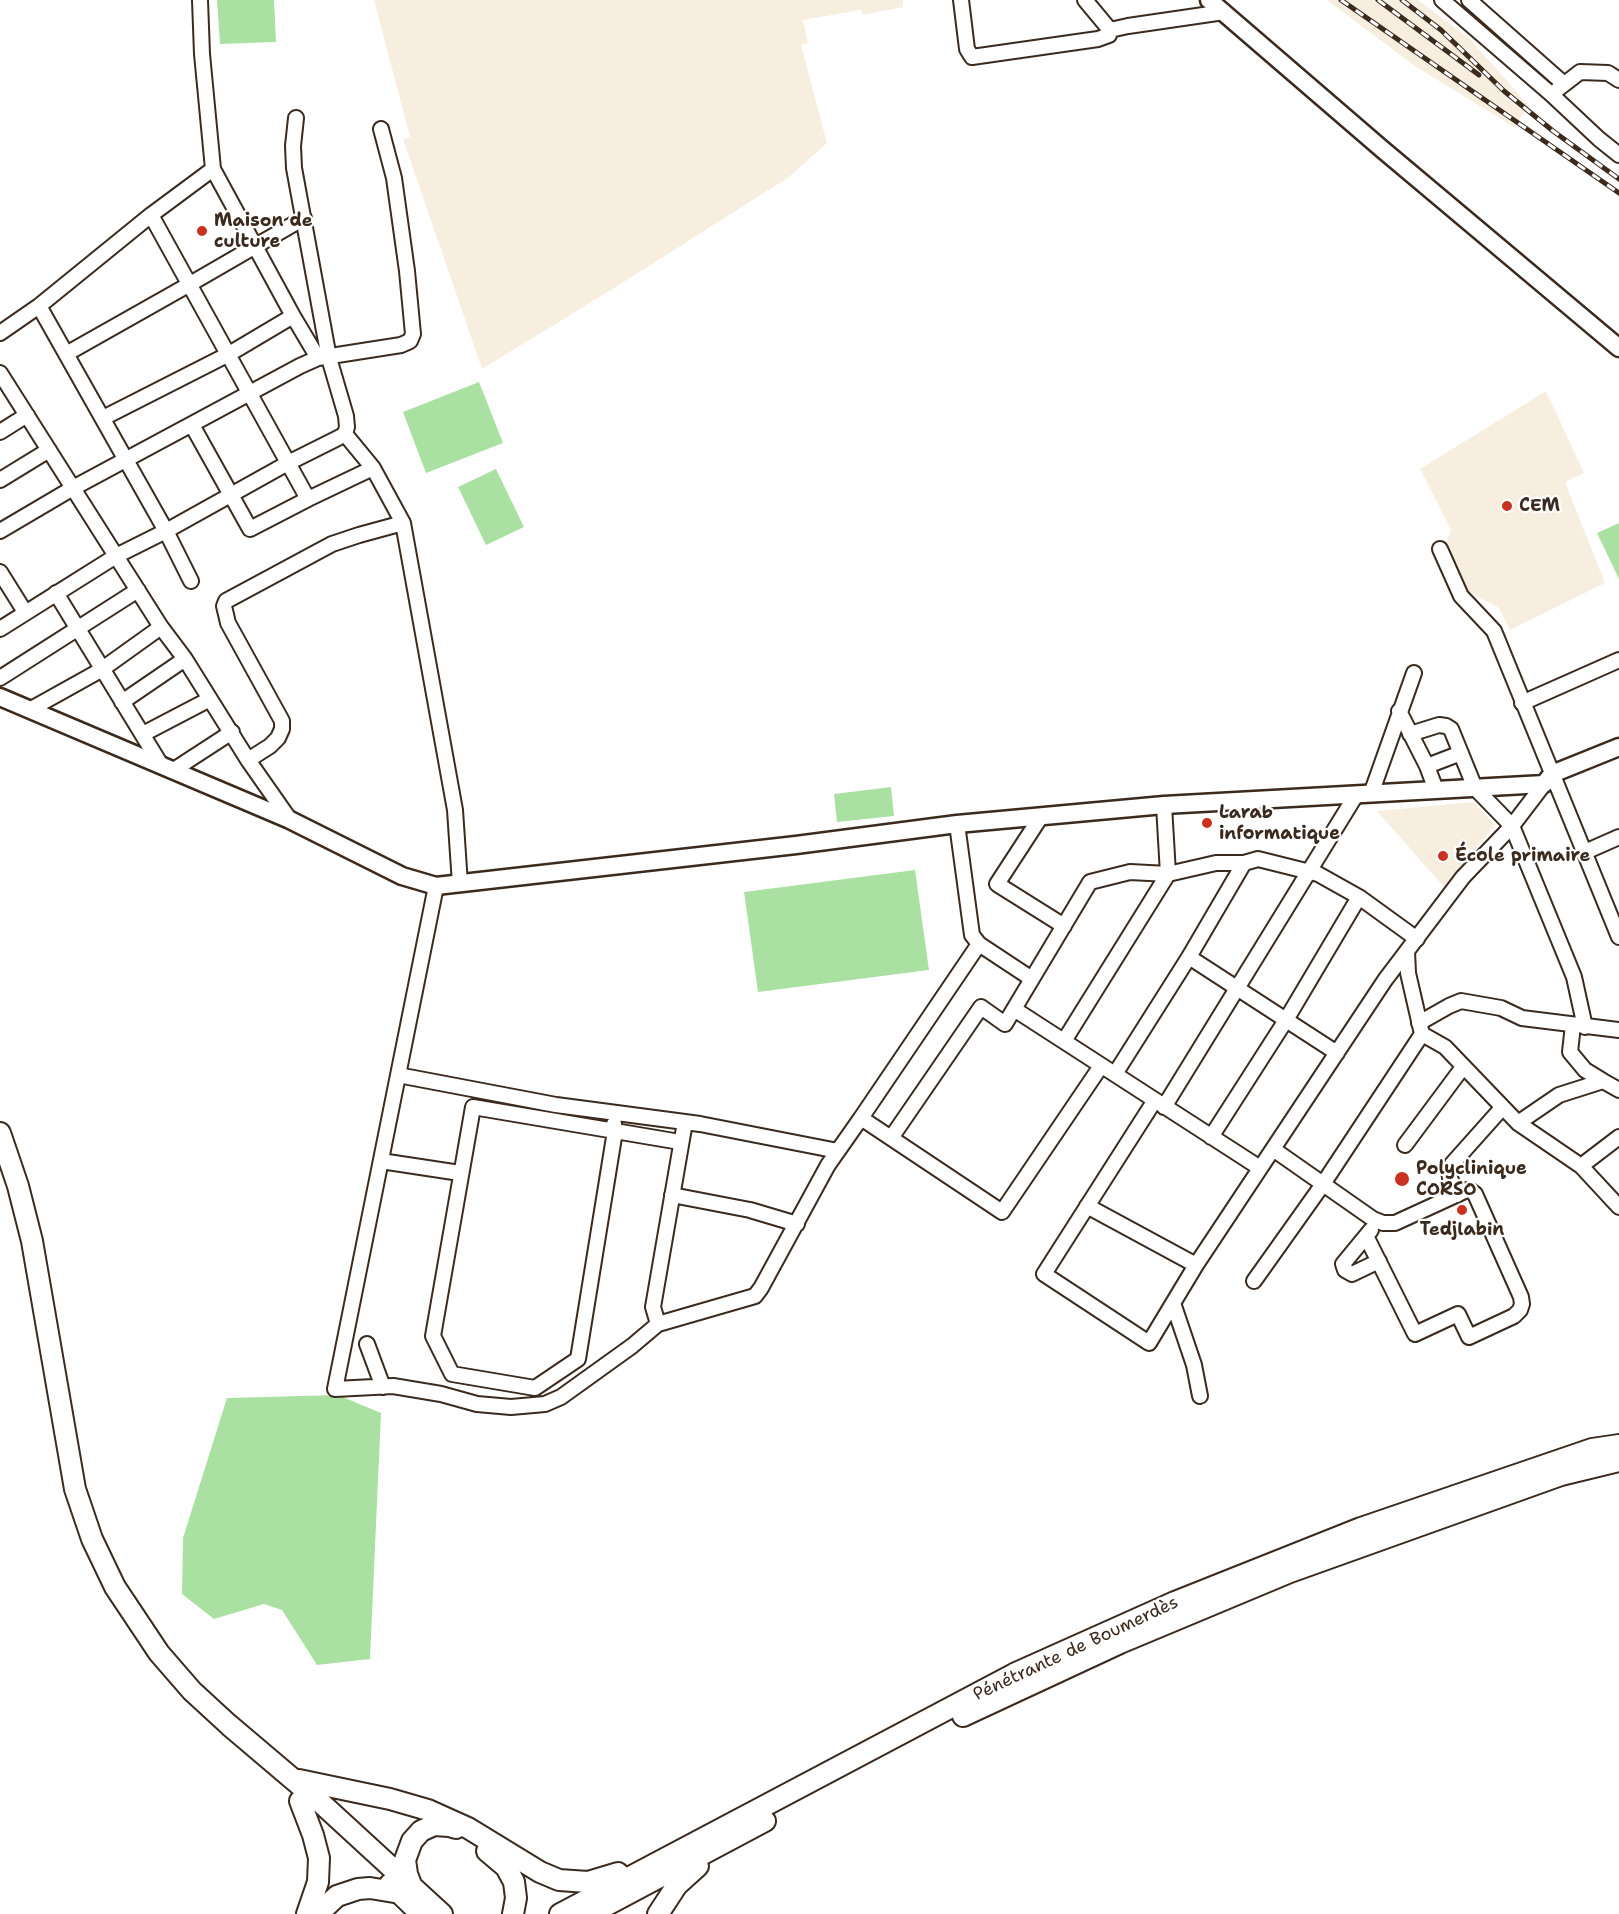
<!DOCTYPE html>
<meta charset="utf-8">
<style>
body{margin:0}
canvas{display:block;background:#fff}
</style>
<canvas width="1619" height="1914"></canvas>
<script>
const c = document.querySelector('canvas').getContext('2d');
c.lineJoin = 'round';
function fill(path, color) {
  c.fillStyle = color;
  c.fill(path, 'evenodd');
}
function shape(rows) {
  const path = new Path2D();
  for (const r of rows) {
    path.moveTo(r[0], r[1]);
    for (let i = 2; i < r.length; i += 2) path.lineTo(r[i], r[i + 1]);
  }
  return path;
}
function stroke(path, color, width, dash) {
  c.strokeStyle = color;
  c.lineWidth = width;
  c.lineCap = dash ? 'butt' : 'round';
  c.setLineDash(dash || []);
  c.stroke(path);
}
function drawText(font, color, halo, rows, align = 'center') {
  c.font = font + ' "Shantell Sans",sans-serif';
  c.lineWidth = 4.5;
  c.setLineDash([]);
  c.textBaseline = 'middle';
  c.strokeStyle = halo;
  c.fillStyle = color;
  for (const [text, x, y, turn = 0] of rows) {
    c.save();
    c.translate(x, y);
    c.rotate((+turn || 0) * Math.PI / 180);
    c.textAlign = isNaN(turn) ? turn : align;
    if (halo) c.strokeText(text, 0, 0);
    c.fillText(text, 0, 0);
    c.restore();
  }
}
fill(shape([
 [374,0,903,0,903,7,863,15,861,10,803,20,808,43,801,45,827,143,789,177,619,285,482,369,403,139,410,137],
 [1327,0,1418,0,1470,39,1529,106,1514,127,1415,66],
 [1546,391,1584,473,1565,482,1605,583,1510,630,1499,608,1463,589,1445,546,1451,530,1420,469],
 [1473,802,1495,825,1444,887,1377,811]
]), '#f8eee0');
fill(shape([
 [217,0,274,0,276,42,220,44],
 [479,382,503,443,426,473,403,412],
 [496,469,524,527,486,545,458,487],
 [1619,523,1619,579,1597,533],
 [891,787,894,816,837,822,834,794],
 [915,870,929,970,758,992,744,892],
 [338,1395,381,1413,370,1659,317,1665,282,1610,264,1604,214,1619,182,1594,183,1538,227,1398]
]), '#abe0a3');
const minor = shape([
 [200,0,202,54,213,169,293,316,318,358],
 [961,0,967,49,972,57,1098,39,1109,35,1110,30,1128,26,1224,12],
 [1085,0,1110,30],
 [1442,0,1551,94,1599,139,1619,155],
 [1469,0,1564,84],
 [1558,89,1580,72,1608,73,1619,80],
 [151,215,308,499],
 [0,333,39,306],
 [66,354,190,284,304,218],
 [0,373,161,627,185,659,248,760,290,820],
 [103,418,229,354,293,316],
 [192,425,250,529,308,499,373,468],
 [0,432,27,415],
 [345,434,373,468,403,523],
 [0,480,49,450],
 [0,531,73,488,300,366,318,358,401,345,410,341,413,334,407,271,394,178,381,129],
 [1440,549,1461,596,1494,631,1619,937],
 [0,572,25,612],
 [191,581,166,531,288,463,338,438,345,434,347,427,346,416,329,358,294,168,293,146,296,118],
 [56,593,161,765],
 [0,629,116,556,166,531,39,306,151,215,213,169],
 [0,678,138,590],
 [122,702,185,659],
 [1522,703,1619,660],
 [31,709,101,670,161,627],
 [1399,711,1427,766,1436,790],
 [143,734,210,699],
 [1410,734,1439,725,1446,726,1451,729,1475,788,1512,826,1574,977,1585,1027],
 [248,760,270,746,278,738,282,729,282,721,228,623,224,606,226,601,332,544,359,535,403,523,455,810,460,884],
 [1427,766,1461,753],
 [172,771,232,732],
 [1371,794,1414,673],
 [1040,818,997,884,1064,926],
 [957,824,972,935,979,944,1032,979],
 [1585,852,1619,837],
 [436,886,335,1389,393,1386,441,1394,477,1404,511,1407,545,1404,561,1397,632,1346,658,1324,755,1296,761,1288,828,1165,861,1118],
 [979,944,861,1118,1002,1212,1101,1066],
 [1407,951,1408,973,1422,1034,1445,1047,1518,1123,1581,1166,1619,1207],
 [1189,957,1337,1053],
 [1014,1009,1260,1168],
 [1419,1023,1449,1006,1461,1001,1501,1008,1522,1018,1619,1030],
 [1573,1025,1570,1052,1585,1070,1603,1081],
 [1064,1041,1168,874,1164,805],
 [1115,1074,1189,957,1244,863],
 [398,1075,556,1105,700,1124,838,1151],
 [1155,1100,1044,1274,1149,1343,1196,1265],
 [473,1107,615,1131,578,1359,535,1388,452,1374,433,1336,473,1107],
 [1164,1107,1356,795],
 [1518,1123,1559,1095,1603,1081,1619,1090],
 [614,1124,615,1131,674,1141],
 [1211,1137,1286,1020,1359,897],
 [891,1138,981,1007,1005,1024,1090,882,1130,872,1168,874,1216,863,1244,863,1258,859,1318,874,1359,897,1417,939],
 [1405,1145,1463,1067],
 [1273,1149,1373,1219,1383,1223,1395,1223,1467,1190,1471,1191,1475,1194,1521,1297,1522,1304,1520,1310,1514,1316,1469,1337,1458,1314,1415,1334,1366,1236],
 [381,1161,460,1173],
 [1581,1166,1619,1137],
 [672,1195,750,1210,797,1224],
 [1457,1195,1450,1178,1449,1171,1452,1164,1502,1108],
 [1087,1206,1196,1265,1385,980,1463,877,1512,826,1544,784],
 [1371,1230,1343,1264,1345,1270,1352,1274,1379,1261],
 [1254,1281,1323,1184,1422,1034],
 [1173,1303,1194,1365,1200,1396],
 [658,1324,653,1307,685,1122],
 [367,1344,383,1387]
]);
const major = shape([
 [1209,0,1382,149,1619,348],
 [0,697,290,820,402,876,436,886,796,845,957,824,1164,805,1544,784,1552,774,1619,747]
]);
const highway = shape([
 [0,1133,18,1186,32,1241,75,1489,92,1539,115,1587,159,1653,192,1691,229,1725,321,1803,442,1914],
 [963,1716,1120,1643,1290,1572,1561,1475,1619,1461],
 [299,1780,390,1799,428,1810,468,1828,540,1872,559,1880,588,1882,618,1873],
 [300,1801,313,1835,319,1858,318,1882,307,1914],
 [487,1851,506,1867,514,1882,516,1898,513,1914],
 [390,1884,421,1914],
 [412,1887,407,1874,405,1860,412,1841,421,1831,434,1825,449,1826,456,1828],
 [318,1914,337,1896,358,1889,370,1888,400,1893],
 [560,1914,1014,1674,1175,1602,1361,1528,1592,1449,1619,1445],
 [590,1914,765,1821],
 [658,1914,677,1885,698,1866]
]);
stroke(minor, '#3b2a1e', 18);
stroke(major, '#3b2a1e', 21);
stroke(highway, '#3b2a1e', 24);
stroke(minor, '#fff', 14);
stroke(major, '#fff', 16);
stroke(highway, '#fff', 20);
const rail = shape([
 [1341,0,1619,193],
 [1378,0,1479,75],
 [1402,0,1441,30,1504,91,1553,131,1619,179]
]);
stroke(rail, '#3b2a1e', 5);
stroke(rail, '#fff', 3, [9]);
for (const [x, y, r, color] of [
 [202,231,6,"#c8321e"],
 [1507,506,6,"#c8321e"],
 [1207,823,6,"#c8321e"],
 [1443,856,6,"#c8321e"],
 [1402,1179,8,"#c8321e"],
 [1462,1210,6,"#c8321e"]
]) {
  const dot = new Path2D();
  dot.arc(x, y, r, 0, 2 * Math.PI);
  c.fillStyle = color;
  c.fill(dot);
  stroke(dot, '#fff', 2);
}
drawText('bold 18px', '#3b2a1e', '#fff', [
 ["Maison de",214,221],
 ["culture",214,242],
 ["CEM",1519,506],
 ["Larab",1219,813],
 ["informatique",1219,834],
 ["École primaire",1455,856],
 ["Polyclinique",1416,1169],
 ["CORSO",1416,1190],
 ["Tedjlabin",1462,1230,"center"]
], 'left');
drawText('18px', '#3b2a1e', '#fff', [
 ["Pénétrante de Boumerdès",1076,1649,-25]
]);
</script>
